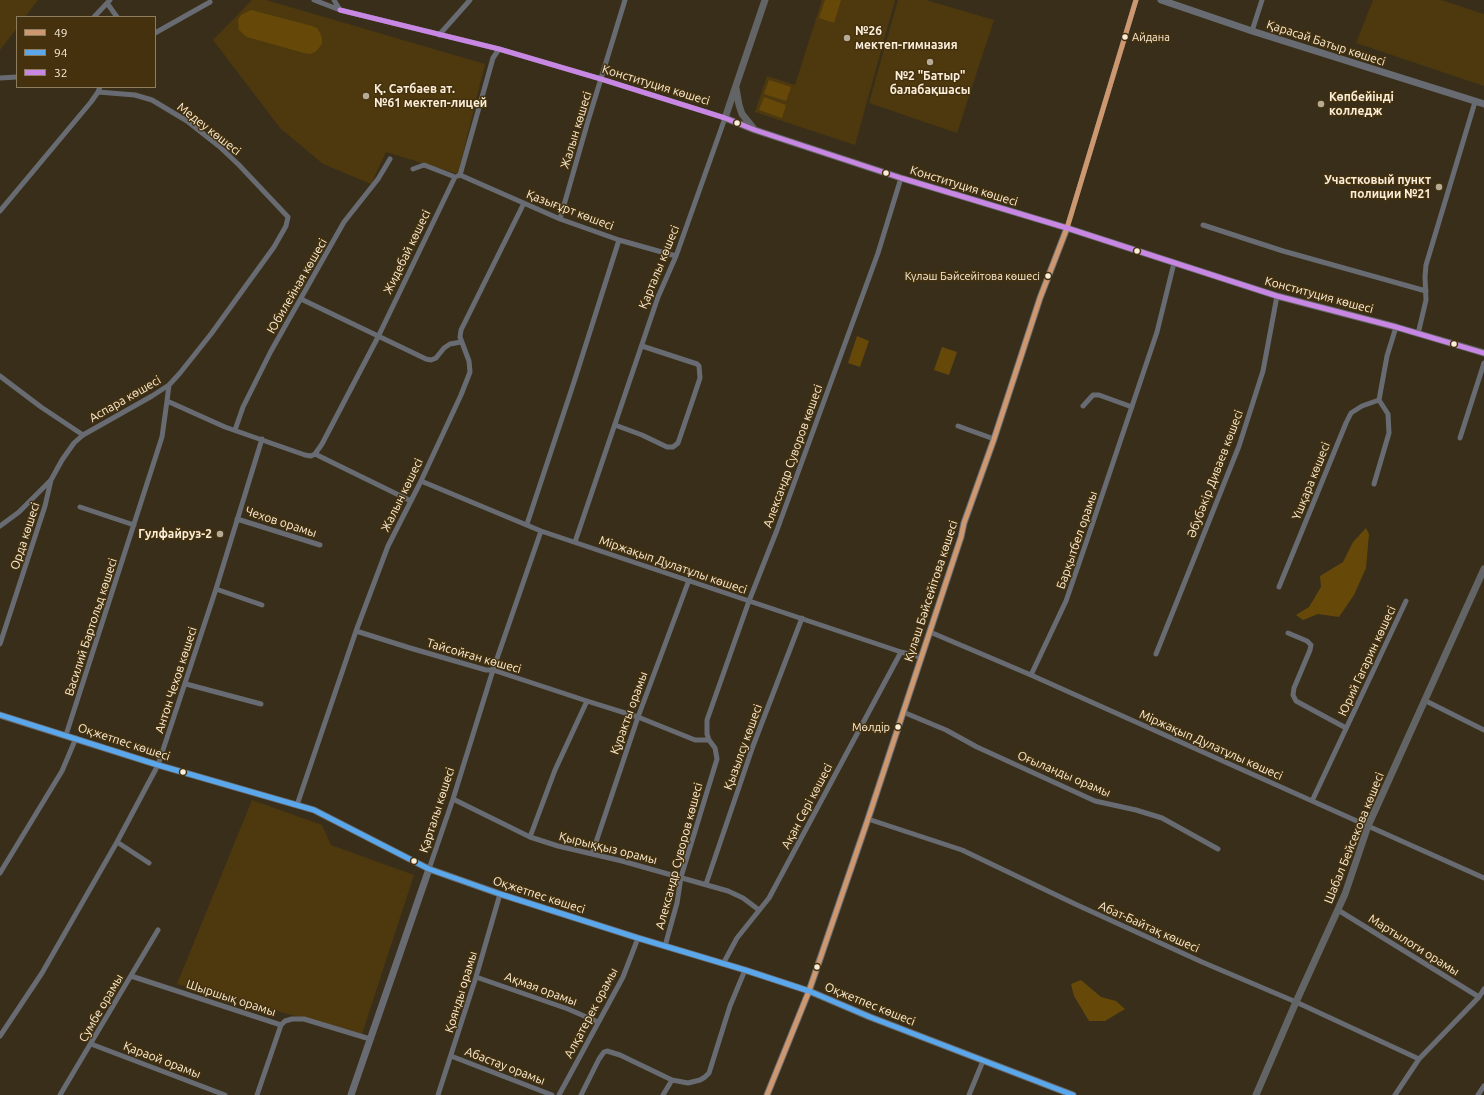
<!DOCTYPE html>
<meta charset="utf-8">
<style>
body{margin:0}
#map{position:relative;width:1484px;height:1095px;overflow:hidden;background:#382e1a;font-family:Ubuntu,sans-serif}
canvas{display:block}
.legend{position:absolute;left:16px;top:16px;width:140px;height:72px;box-sizing:border-box;background:#45310d;border:1px solid #8d7d5f;margin:0;padding:5px 7px;list-style:none;font-size:12px;color:#faeeda}
.legend li{display:flex;align-items:center;gap:8px;height:20px}
.legend b{width:20px;border:1px solid #8d7d5f}
</style>
<div id="map">
<canvas width="1484" height="1095"></canvas>
<ul class="legend">
<li><b style="height:5px;background:#cd976f"></b>49</li>
<li><b style="height:5px;background:#5aa8eb"></b>94</li>
<li><b style="height:5px;background:#c787e3"></b>32</li>
</ul>
</div>
<script>
const c = document.querySelector('canvas').getContext('2d');
c.lineJoin = 'round';
function fill(path, color) {
  c.fillStyle = color;
  c.fill(path, 'evenodd');
}
function shape(rows) {
  const path = new Path2D();
  for (const r of rows) {
    path.moveTo(r[0], r[1]);
    for (let i = 2; i < r.length; i += 2) path.lineTo(r[i], r[i + 1]);
  }
  return path;
}
function stroke(path, color, width, dash) {
  c.strokeStyle = color;
  c.lineWidth = width;
  c.lineCap = dash ? 'butt' : 'round';
  c.setLineDash(dash || []);
  c.stroke(path);
}
function drawText(font, color, halo, rows, align = 'center') {
  c.font = font + ' Ubuntu,sans-serif';
  c.lineWidth = 3;
  c.setLineDash([]);
  c.textBaseline = 'middle';
  c.strokeStyle = halo;
  c.fillStyle = color;
  for (const [text, x, y, turn = 0] of rows) {
    c.save();
    c.translate(x, y);
    c.rotate((+turn || 0) * Math.PI / 180);
    c.textAlign = isNaN(turn) ? turn : align;
    if (halo) c.strokeText(text, 0, 0);
    c.fillText(text, 0, 0);
    c.restore();
  }
}
fill(shape([
 [0,0,38,0,25,17,17,17,17,28,0,50],
 [252,0,266,0,485,64,458,174,386,152,371,184,323,164,280,128,213,40],
 [822,0,895,0,855,145,755,112,767,76,795,85],
 [898,0,926,0,994,20,957,133,869,103],
 [1373,0,1441,0,1484,14,1484,86,1356,43],
 [252,800,322,825,331,845,414,875,362,1034,177,984]
]), '#4e390f');
fill(shape([
 [825,0,841,0,834,23,819,18],
 [251,10,312,26,317,28,320,33,322,38,322,43,319,48,315,52,310,54,304,53,247,37,239,30,238,20,241,15],
 [769,80,791,87,786,101,764,94],
 [764,97,786,105,782,118,759,110],
 [857,336,869,341,860,367,848,363],
 [942,347,957,352,949,375,934,370],
 [1366,528,1369,534,1366,568,1354,595,1339,617,1318,614,1303,620,1296,615,1309,607,1321,587,1320,576,1343,562,1353,542],
 [1081,980,1101,997,1116,1001,1125,1009,1105,1021,1089,1021,1074,996,1071,984]
]), '#664909');
stroke(shape([
 [314,0,340,10,334,0],
 [107,3,117,17],
 [340,10,499,49,601,79,725,118,676,256,658,297,575,542],
 [94,17,110,0],
 [1252,31,1262,0],
 [155,33,210,2],
 [439,35,470,0],
 [0,78,17,77],
 [413,169,424,165,455,177],
 [460,175,560,219,619,240,676,256],
 [458,176,460,175,493,58,499,49],
 [0,211,91,102,98,92,100,87],
 [560,219,588,121,625,0],
 [1203,225,1283,251,1426,291],
 [1067,228,1136,0],
 [301,299,426,359,431,360,436,358,444,348,450,344,461,342],
 [1418,334,1426,300,1425,277,1426,265,1475,102],
 [0,376,41,407,83,435],
 [169,385,167,401,225,427,305,455,311,456,315,454,411,501],
 [1083,406,1093,395,1099,395,1132,407],
 [615,425,642,435,667,447,673,447,678,443,692,402,700,378,699,366,697,364,642,346],
 [958,426,994,439],
 [235,430,243,407,271,351,344,222,378,179,390,159],
 [1460,438,1484,363],
 [315,454,322,444,378,337,455,177],
 [421,481,541,531,901,652,921,657],
 [1374,484,1389,433,1388,414,1379,400,1387,356,1396,327],
 [80,507,134,525],
 [237,519,320,545],
 [527,524,574,382,619,240],
 [0,526,19,512,51,480,62,460,74,443,83,435,152,396,169,385,180,373,211,334,274,247,286,226,288,217,239,165,220,147,187,121,152,100,135,95,98,92],
 [1279,587,1346,423,1351,413,1362,406,1379,400],
 [216,589,262,605],
 [356,631,410,648,486,670,493,670,587,701,638,717,695,740,709,740,715,748,717,759,681,877,677,903,665,946],
 [930,632,1031,675,1484,878],
 [1288,633,1307,641,1311,645,1310,650,1294,688,1293,695,1296,701,1346,728],
 [0,644,45,506,51,480],
 [1156,654,1239,446,1263,371,1277,296],
 [1031,675,1066,601,1087,540,1157,332,1174,263],
 [186,684,261,704],
 [1424,700,1484,730],
 [903,712,946,730,977,747,1095,801,1136,810,1162,818,1218,849],
 [66,735,162,437,167,401],
 [709,740,707,734,707,720,749,601,777,530,878,253,901,178],
 [453,799,530,837,558,846,622,861,728,891,743,898,759,910],
 [1312,801,1406,601],
 [297,805,356,631,388,546,421,481,461,395,470,372,469,361,460,337,461,330,524,203],
 [868,819,962,850,1075,904,1202,962,1296,1002,1419,1059],
 [530,837,555,770,587,701],
 [117,842,149,863],
 [592,854,638,717,689,580],
 [429,869,453,799,493,670,541,531],
 [0,873,62,771,76,738],
 [706,884,753,746,802,618],
 [1338,910,1479,997],
 [723,964,737,938,769,898,901,652],
 [131,976,281,1025,285,1021,292,1019,304,1019,370,1039],
 [476,977,568,1009,598,1022],
 [0,1036,42,973,117,842,158,765,216,589,262,439],
 [91,1044,225,1095],
 [451,1056,552,1095],
 [60,1095,158,930],
 [257,1095,281,1025],
 [438,1095,476,977,500,894],
 [559,1095,623,977,638,938],
 [581,1095,599,1059,604,1052,607,1051,620,1055,672,1080,688,1083,700,1080,705,1077,709,1073,730,1006,745,970],
 [663,1095,672,1080],
 [969,1095,983,1061],
 [1395,1095,1419,1059,1479,997,1484,989],
 [1478,1095,1484,1086]
]), '#686c72', 5);
stroke(shape([
 [1161,0,1252,31,1484,104],
 [0,715,158,765,314,810,429,869,500,894,638,938,745,970,809,991,870,1017,1073,1095],
 [351,1095,429,869],
 [767,1095,809,991,868,819,961,537,964,523,994,439,1040,298,1067,228]
]), '#686c72', 7);
stroke(shape([
 [765,0,725,118,755,130,901,178,1067,228,1277,296,1396,327,1484,353],
 [736,88,739,105,742,114,754,129],
 [1256,1095,1296,1002,1345,894,1368,826,1484,569]
]), '#636465', 7);
stroke(shape([
 [767,1095,809,991,868,819,961,537,964,523,994,439,1040,298,1067,228,1136,0]
]), '#cd976f', 5);
stroke(shape([
 [0,715,158,765,314,810,429,869,500,894,638,938,745,970,809,991,870,1017,1073,1095]
]), '#5aa8eb', 5);
stroke(shape([
 [340,10,499,49,601,79,725,118,755,130,901,178,1067,228,1277,296,1396,327,1484,353]
]), '#c787e3', 5);
for (const [x, y, r, color] of [
 [1125,37,3.5,"#faeeda"],
 [847,38,4,"#b6ab97"],
 [930,62,4,"#b6ab97"],
 [366,96,4,"#b6ab97"],
 [1321,104,4,"#b6ab97"],
 [737,123,3.5,"#faeeda"],
 [886,173,3.5,"#faeeda"],
 [1439,187,4,"#b6ab97"],
 [1137,251,3.5,"#faeeda"],
 [1048,276,3.5,"#faeeda"],
 [1454,344,3.5,"#faeeda"],
 [220,534,4,"#b6ab97"],
 [898,727,3.5,"#faeeda"],
 [183,772,3.5,"#faeeda"],
 [414,861,3.5,"#faeeda"],
 [817,967,3.5,"#faeeda"]
]) {
  const dot = new Path2D();
  dot.arc(x, y, r, 0, 2 * Math.PI);
  c.fillStyle = color;
  c.fill(dot);
  stroke(dot, '#45310d', 1.5);
}
drawText('11px', '#faeeda', '#45310d', [
 ["Айдана",1132,37,"left"],
 ["Күләш Бәйсейітова көшесі",1040,276],
 ["Мөлдiр",890,727]
], 'right');
drawText('bold 12px', '#faeeda', '#45310d', [
 ["№26",855,31],
 ["мектеп-гимназия",855,45],
 ["№2 \"Батыр\"",930,76,"center"],
 ["балабақшасы",930,90,"center"],
 ["Қ. Сәтбаев ат.",374,89],
 ["№61 мектеп-лицей",374,103],
 ["Көпбейінді",1329,97],
 ["колледж",1329,111],
 ["Участковый пункт",1431,180,"right"],
 ["полиции №21",1431,194,"right"],
 ["Гулфайруз-2",212,534,"right"]
], 'left');
drawText('12px', '#faeeda', '#45310d', [
 ["Қарасай Батыр көшесі",1326,43,18],
 ["Конституция көшесі",656,85,17],
 ["Медеу көшесі",209,129,38],
 ["Жалын көшесі",576,130,-73],
 ["Конституция көшесі",964,186,17],
 ["Қазығұрт көшесі",570,210,21],
 ["Жидебай көшесі",407,252,-64],
 ["Қарталы көшесі",659,267,-68],
 ["Юбилейная көшесі",297,286,-60],
 ["Конституция көшесі",1319,295,15],
 ["Аспара көшесі",125,399,-30],
 ["Александр Суворов көшесі",793,456,-70],
 ["Әбубәкір Диваев көшесі",1215,474,-69],
 ["Үшқара көшесі",1311,481,-68],
 ["Жалын көшесі",402,495,-64],
 ["Чехов орамы",281,522,18],
 ["Орда көшесі",25,536,-72],
 ["Барқытбел орамы",1077,540,-71],
 ["Міржақып Дулатұлы көшесі",673,565,19],
 ["Күләш Бәйсейітова көшесі",931,591,-72],
 ["Василий Бартольд көшесі",91,627,-72],
 ["Тайсойған көшесі",474,656,16],
 ["Юрий Гагарин көшесі",1367,661,-65],
 ["Антон Чехов көшесі",176,680,-72],
 ["Қуракты орамы",629,713,-70],
 ["Оқжетпес көшесі",124,742,18],
 ["Міржақып Дулатұлы көшесі",1211,745,24],
 ["Қызылсу көшесі",743,747,-70],
 ["Оғыланды орамы",1064,774,23],
 ["Ақан Сері көшесі",807,806,-62],
 ["Қарталы көшесі",437,810,-72],
 ["Шабал Бейсекова көшесі",1354,838,-68],
 ["Қырыққыз орамы",608,848,14],
 ["Александр Суворов көшесі",679,856,-75],
 ["Оқжетпес көшесі",539,895,18],
 ["Абат-Байтақ көшесі",1149,927,24],
 ["Мартылоги орамы",1414,945,32],
 ["Ақмая орамы",541,989,20],
 ["Қоянды орамы",461,992,-73],
 ["Шыршық орамы",231,998,18],
 ["Оқжетпес көшесі",870,1004,22],
 ["Сумбе орамы",101,1008,-60],
 ["Алқатерек орамы",591,1013,-62],
 ["Қараой орамы",162,1060,21],
 ["Абастау орамы",505,1066,21]
]);
</script>
